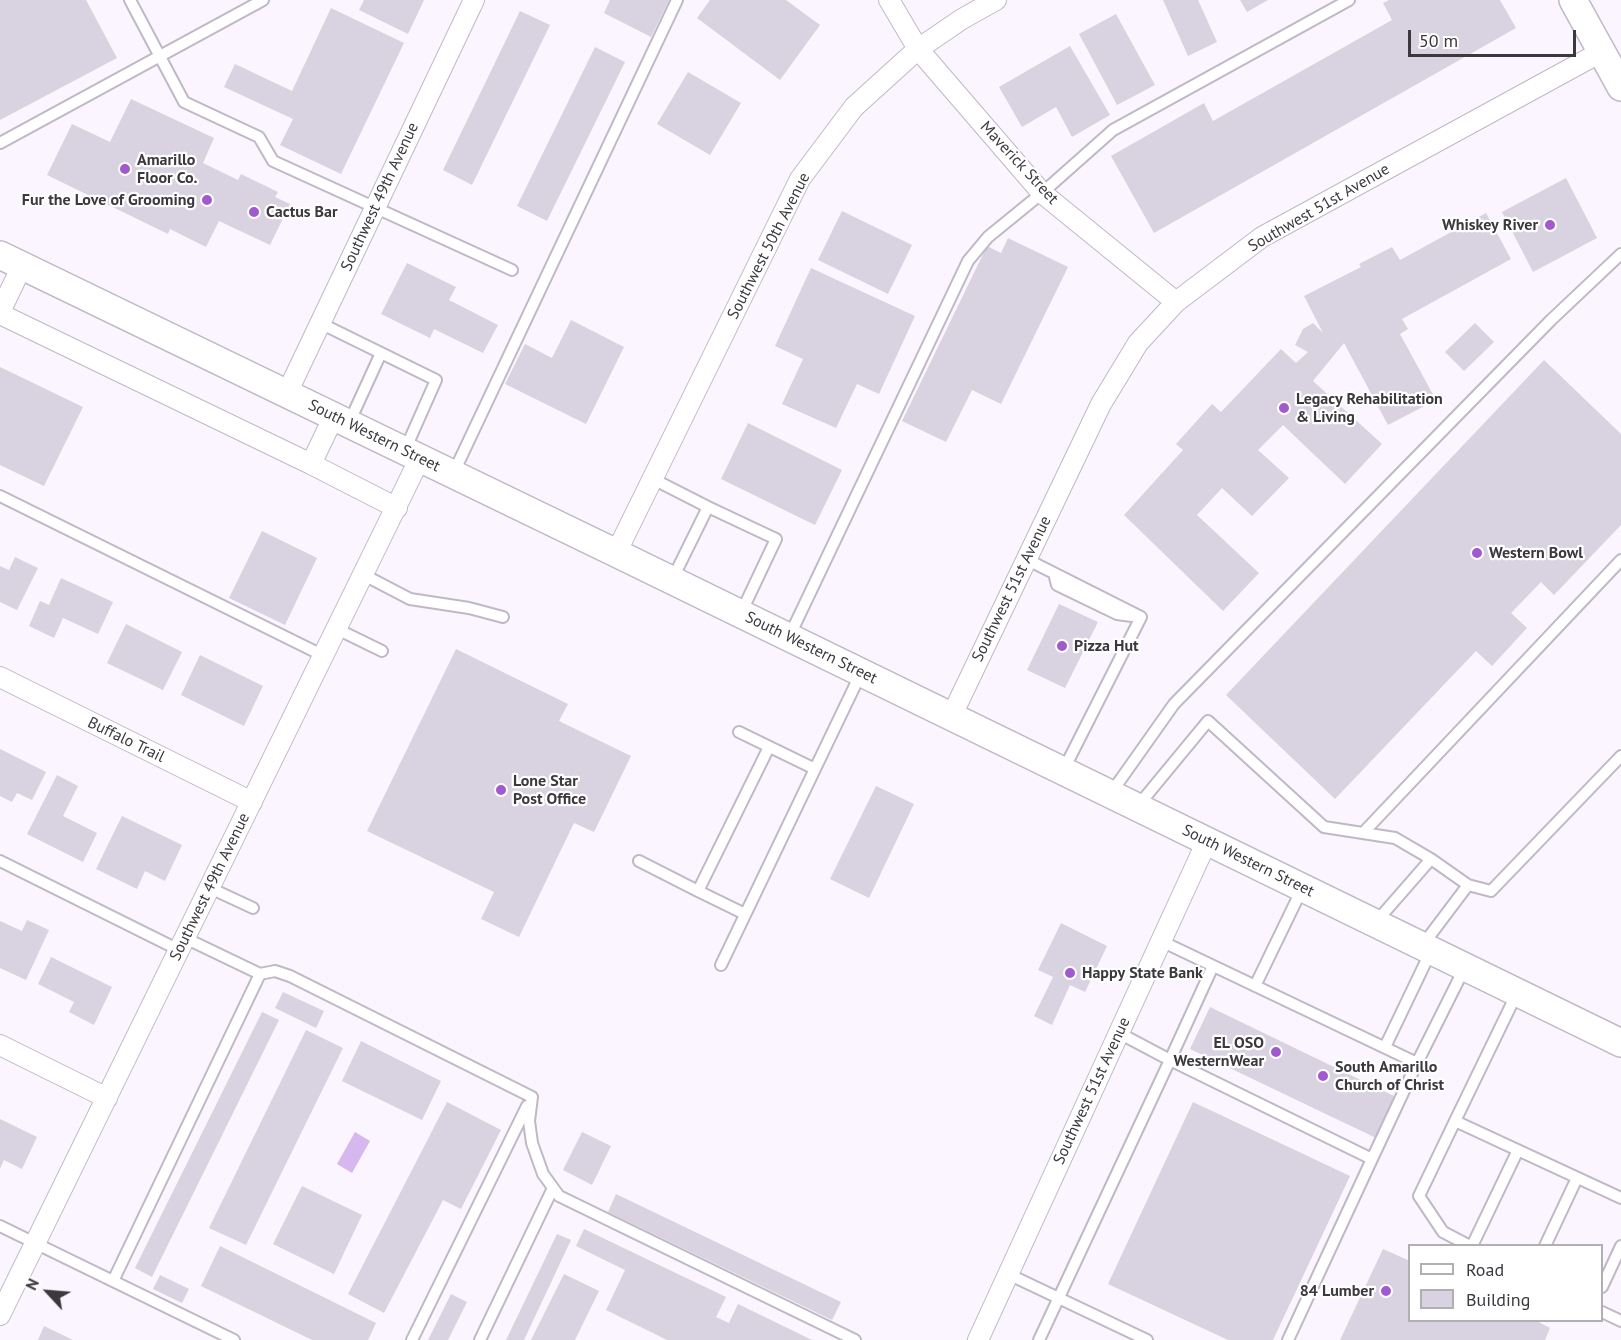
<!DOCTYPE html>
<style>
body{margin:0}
#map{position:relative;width:1621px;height:1340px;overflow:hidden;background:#faf5fe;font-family:"PT Sans",sans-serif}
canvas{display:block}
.legend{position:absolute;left:1408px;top:1244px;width:195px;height:78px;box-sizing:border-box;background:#fff;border:2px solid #b1afb2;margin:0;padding:8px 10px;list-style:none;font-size:18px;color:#3b383e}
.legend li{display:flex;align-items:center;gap:12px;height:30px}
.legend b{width:30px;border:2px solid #b1afb2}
.north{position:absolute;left:18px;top:1262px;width:60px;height:60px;-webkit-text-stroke:4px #fff;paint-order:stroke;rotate:296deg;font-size:16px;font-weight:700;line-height:24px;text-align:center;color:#3b383e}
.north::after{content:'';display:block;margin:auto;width:21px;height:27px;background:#3b383e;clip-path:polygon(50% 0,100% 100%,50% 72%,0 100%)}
.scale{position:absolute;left:1408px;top:30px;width:168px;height:27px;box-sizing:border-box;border:3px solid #3b383e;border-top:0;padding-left:8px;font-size:18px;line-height:21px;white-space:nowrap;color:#3b383e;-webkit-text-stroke:4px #fff;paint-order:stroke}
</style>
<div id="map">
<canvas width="1621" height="1340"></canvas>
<ul class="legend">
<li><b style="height:8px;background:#fff"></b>Road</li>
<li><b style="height:16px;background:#d9d2e0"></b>Building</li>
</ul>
<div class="north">N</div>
<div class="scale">50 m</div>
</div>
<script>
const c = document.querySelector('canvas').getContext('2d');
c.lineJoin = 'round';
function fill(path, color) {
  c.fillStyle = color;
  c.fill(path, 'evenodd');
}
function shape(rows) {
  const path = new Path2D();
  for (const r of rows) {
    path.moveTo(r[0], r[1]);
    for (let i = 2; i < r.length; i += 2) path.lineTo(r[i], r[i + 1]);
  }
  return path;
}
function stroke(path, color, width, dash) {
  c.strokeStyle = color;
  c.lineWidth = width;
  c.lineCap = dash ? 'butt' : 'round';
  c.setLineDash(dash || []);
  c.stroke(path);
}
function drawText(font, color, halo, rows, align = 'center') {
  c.font = font + ' "PT Sans",sans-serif';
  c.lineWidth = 4.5;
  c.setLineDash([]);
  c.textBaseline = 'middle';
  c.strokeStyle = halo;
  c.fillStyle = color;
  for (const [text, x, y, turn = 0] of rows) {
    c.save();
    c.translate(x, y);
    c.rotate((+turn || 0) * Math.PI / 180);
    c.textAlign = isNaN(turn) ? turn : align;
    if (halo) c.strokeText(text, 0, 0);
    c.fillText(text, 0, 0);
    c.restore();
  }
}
fill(shape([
 [355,1132,370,1141,352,1173,337,1164]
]), '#d6b7ee');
fill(shape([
 [0,0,86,0,117,58,0,120],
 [364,0,424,0,408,34,359,10],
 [610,0,669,0,651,37,604,13],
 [710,0,786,0,820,25,780,80,697,18],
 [1163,0,1198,0,1217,42,1188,56],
 [1240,0,1268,0,1247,12],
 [1389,0,1500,0,1516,28,1154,233,1111,156,1204,103,1213,121,1392,20,1383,3],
 [331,8,404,43,341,174,280,145,293,119,224,87,235,64,292,91],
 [520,11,550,25,472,185,443,170],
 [1116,14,1155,85,1117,105,1079,34],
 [1070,46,1110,115,1072,137,1056,107,1022,127,999,87],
 [595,47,625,62,547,221,517,206],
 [688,72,741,103,710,155,657,124],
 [131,99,214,138,203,163,238,180,241,174,278,192,275,197,290,204,270,245,219,221,206,247,170,229,168,234,47,175,72,124,110,142],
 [1566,178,1597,238,1533,272,1502,212],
 [842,211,912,245,888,294,818,260],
 [1486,213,1511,259,1402,319,1408,329,1400,334,1436,400,1388,425,1344,343,1313,381,1382,444,1345,484,1283,425,1258,450,1289,478,1252,516,1222,488,1197,515,1259,573,1223,611,1124,515,1183,450,1176,444,1212,404,1221,412,1281,349,1296,363,1308,352,1295,345,1303,329,1313,323,1323,333,1304,296,1361,267,1359,264,1392,247,1400,260],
 [1008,238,1068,267,1001,404,972,390,946,442,902,421,987,246,1001,253],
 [407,263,456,287,449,300,498,325,483,353,434,329,430,338,381,314],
 [811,268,915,316,879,394,857,384,836,428,782,404,803,359,775,346],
 [571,320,624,347,586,424,505,384,525,344,552,358],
 [1475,323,1494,342,1464,371,1445,352],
 [1544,360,1621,434,1621,525,1554,595,1541,582,1511,613,1527,628,1492,666,1476,651,1335,799,1226,695],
 [0,367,83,407,44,486,0,465],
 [748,423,842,470,815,525,721,479],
 [262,531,317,558,285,625,229,598],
 [15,557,38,568,17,610,0,602,0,566,9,570],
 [61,578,113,602,98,634,63,618,54,638,29,626,40,601,49,605],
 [1059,604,1098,622,1065,688,1027,670],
 [126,624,182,652,163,690,107,663],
 [456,649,568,704,559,721,631,756,594,832,574,823,519,937,481,919,494,892,367,831],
 [200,655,263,686,244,726,181,695],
 [0,749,46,772,32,800,17,793,12,802,0,796],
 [57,775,78,786,63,816,97,833,83,862,27,834],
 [876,786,914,804,869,898,830,879],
 [122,816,182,845,165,881,145,871,137,889,96,869],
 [27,920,49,930,26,980,0,968,0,921,22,931],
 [1061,923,1107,946,1085,992,1070,985,1052,1025,1034,1016,1053,977,1038,970],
 [51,957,112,987,94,1025,69,1012,74,1002,38,984],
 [283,992,324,1011,316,1028,275,1008],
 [1210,1007,1396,1097,1376,1138,1190,1049],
 [262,1012,279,1020,152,1277,135,1268],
 [306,1030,343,1048,246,1245,209,1228],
 [361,1041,441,1081,422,1120,342,1081],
 [447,1102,501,1130,461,1209,443,1200,384,1313,348,1294],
 [1193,1102,1350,1176,1273,1340,1228,1340,1108,1284],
 [0,1119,37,1137,22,1169,4,1160,0,1169],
 [582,1132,611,1146,592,1185,563,1170],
 [302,1186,362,1215,334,1274,273,1244],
 [616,1194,841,1302,832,1320,608,1212],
 [584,1229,726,1297,716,1317,729,1323,738,1304,812,1340,667,1340,606,1310,625,1270,576,1246],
 [557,1234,571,1240,524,1340,506,1340],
 [220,1246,376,1323,368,1340,312,1340,201,1286],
 [1383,1249,1410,1261,1410,1320,1535,1320,1550,1328,1545,1340,1340,1340],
 [564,1274,599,1291,575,1340,531,1340],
 [160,1275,189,1289,182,1303,153,1289],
 [451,1294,467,1302,448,1340,428,1340],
 [44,1326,73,1340,38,1340]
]), '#d9d2e0');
const service = shape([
 [130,0,184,102,259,137,273,161,512,270],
 [0,143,263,0],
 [320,323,436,380,405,450],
 [349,423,381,353],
 [453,474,677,0],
 [653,479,708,507],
 [0,496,324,656],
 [1026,559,1141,617,1063,771],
 [1054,573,1057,585,1117,614,1132,616],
 [364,575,410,599,469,608,503,617],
 [672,580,708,507,776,539,741,613],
 [337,629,382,651],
 [789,637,968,261,988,237,1042,193,1113,130,1349,0],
 [739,732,815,769],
 [1111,793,1174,704,1551,320,1621,254],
 [1137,807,1208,721,1324,827,1395,838,1431,859,1468,885,1491,891,1621,756],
 [1363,833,1621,560],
 [0,861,179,950],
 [639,861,698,891,769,747],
 [210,888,253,908],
 [698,891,745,914],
 [1376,922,1431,859],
 [185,938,260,974,275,971,290,976,532,1097,529,1121,532,1143,543,1174,559,1196,855,1340],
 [1161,941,1417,1063,1372,1159],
 [1422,946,1468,885],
 [721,965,861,673],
 [1255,986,1302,889],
 [1517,993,1455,1121,1621,1198],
 [1119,1033,1170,1060,1213,966],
 [1385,1047,1431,951],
 [1417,1063,1465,967],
 [1455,1121,1419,1196,1443,1232,1470,1246],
 [0,1226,234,1340],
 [1472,1246,1518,1150],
 [1545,1246,1577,1178],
 [1008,1274,1147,1340],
 [113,1281,260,974],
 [1602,1287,1621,1246],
 [1602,1312,1621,1321],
 [412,1340,527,1106],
 [480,1340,553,1188],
 [1039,1340,1170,1060,1372,1159,1288,1340]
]);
const minor = shape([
 [889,0,918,49,1042,193,1176,302],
 [0,312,22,266],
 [0,314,311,464,397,508],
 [287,393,474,0],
 [311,464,334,416],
 [616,553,800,179,854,107,918,49,962,19,996,0],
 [0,677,252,802],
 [951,717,1101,404,1138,343,1176,302,1262,237,1601,52],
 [0,1045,107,1098],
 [0,1315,420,458],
 [978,1340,1207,841]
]);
const secondary = shape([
 [1573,0,1621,87],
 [0,255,616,553,1621,1043]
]);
stroke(service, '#c0b8c6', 14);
stroke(minor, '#c0b8c6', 22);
stroke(secondary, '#c0b8c6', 30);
stroke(service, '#fff', 10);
stroke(minor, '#fff', 20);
stroke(secondary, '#fff', 27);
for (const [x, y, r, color] of [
 [125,169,6,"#a15ace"],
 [207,200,6,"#a15ace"],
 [254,212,6,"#a15ace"],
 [1550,225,6,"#a15ace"],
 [1284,408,6,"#a15ace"],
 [1477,553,6,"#a15ace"],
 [1062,646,6,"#a15ace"],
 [501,790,6,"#a15ace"],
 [1070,973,6,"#a15ace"],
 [1276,1052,6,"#a15ace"],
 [1323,1076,6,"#a15ace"],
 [1386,1291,6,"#a15ace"]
]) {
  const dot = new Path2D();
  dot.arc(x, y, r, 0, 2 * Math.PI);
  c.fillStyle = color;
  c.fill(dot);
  stroke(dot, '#fff', 2);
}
drawText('bold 16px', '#3b383e', '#fff', [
 ["Amarillo",137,160],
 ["Floor Co.",137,178],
 ["Fur the Love of Grooming",195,200,"right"],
 ["Cactus Bar",266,212],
 ["Whiskey River",1538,225,"right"],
 ["Legacy Rehabilitation",1296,399],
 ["& Living",1296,417],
 ["Western Bowl",1489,553],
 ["Pizza Hut",1074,646],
 ["Lone Star",513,781],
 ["Post Office",513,799],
 ["Happy State Bank",1082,973],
 ["EL OSO",1264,1043,"right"],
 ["WesternWear",1264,1061,"right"],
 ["South Amarillo",1335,1067],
 ["Church of Christ",1335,1085],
 ["84 Lumber",1374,1291,"right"]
], 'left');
drawText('16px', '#3b383e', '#fff', [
 ["Maverick Street",1019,163,47],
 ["Southwest 49th Avenue",380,197,-65],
 ["Southwest 51st Avenue",1319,208,-30],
 ["Southwest 50th Avenue",769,246,-63],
 ["South Western Street",374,436,26],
 ["Southwest 51st Avenue",1012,589,-64],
 ["South Western Street",811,648,26],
 ["Buffalo Trail",126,740,26],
 ["South Western Street",1248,861,26],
 ["Southwest 49th Avenue",210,887,-64],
 ["Southwest 51st Avenue",1092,1091,-65]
]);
</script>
